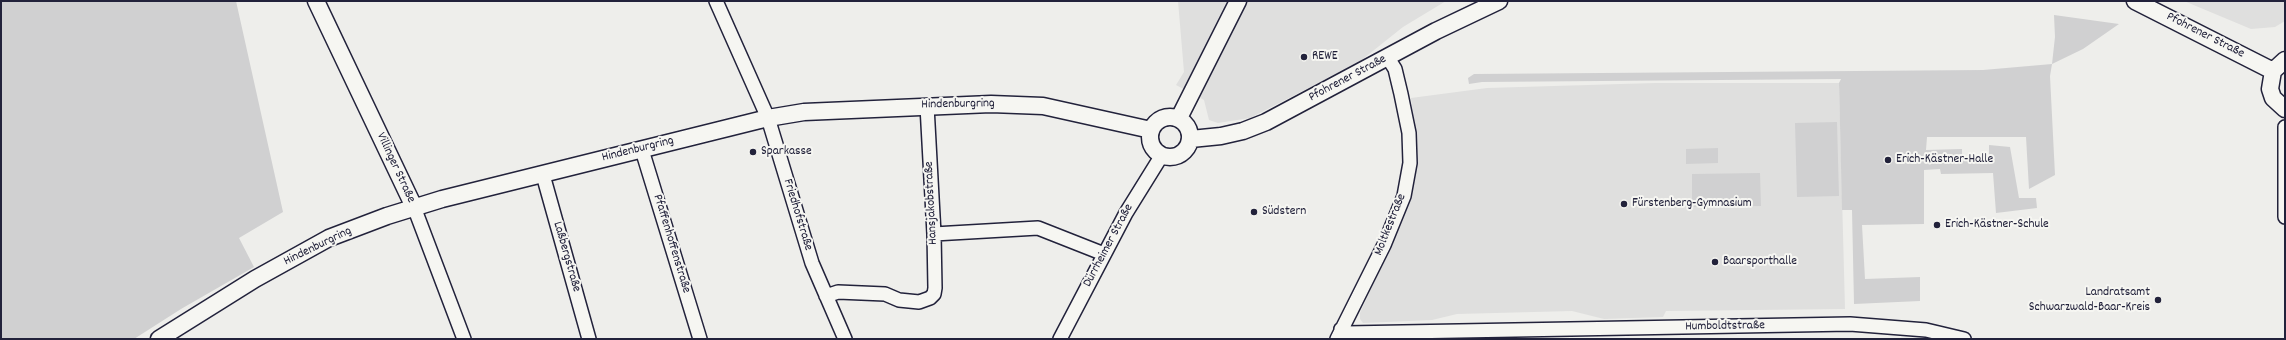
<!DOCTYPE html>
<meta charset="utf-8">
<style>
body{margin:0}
#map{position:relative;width:2286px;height:340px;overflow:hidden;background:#eeeeeb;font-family:Dekko,sans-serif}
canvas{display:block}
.frame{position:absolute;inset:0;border:2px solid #22223b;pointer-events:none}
</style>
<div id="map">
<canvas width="2286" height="340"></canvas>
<div class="frame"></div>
</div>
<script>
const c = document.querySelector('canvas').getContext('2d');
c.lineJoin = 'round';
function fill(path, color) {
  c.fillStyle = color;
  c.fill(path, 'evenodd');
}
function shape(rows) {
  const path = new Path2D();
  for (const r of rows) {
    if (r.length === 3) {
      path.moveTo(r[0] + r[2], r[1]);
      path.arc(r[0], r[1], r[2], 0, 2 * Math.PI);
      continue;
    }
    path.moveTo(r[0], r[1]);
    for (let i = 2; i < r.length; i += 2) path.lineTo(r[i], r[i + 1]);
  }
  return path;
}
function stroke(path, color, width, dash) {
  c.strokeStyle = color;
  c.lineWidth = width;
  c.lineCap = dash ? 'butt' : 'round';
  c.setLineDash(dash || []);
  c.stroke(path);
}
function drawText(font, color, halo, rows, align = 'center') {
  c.font = font + ' Dekko,sans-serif';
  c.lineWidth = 4;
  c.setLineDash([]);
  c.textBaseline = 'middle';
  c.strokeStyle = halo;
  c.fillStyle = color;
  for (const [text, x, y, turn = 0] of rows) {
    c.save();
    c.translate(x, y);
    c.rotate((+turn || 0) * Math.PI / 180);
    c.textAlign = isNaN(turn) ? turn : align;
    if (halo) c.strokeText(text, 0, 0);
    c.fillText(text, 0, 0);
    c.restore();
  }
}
fill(shape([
 [1178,1,1446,1,1403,27,1359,62,1250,118,1218,123,1209,120,1204,100,1176,85,1184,72],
 [2184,1,2285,1,2285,21,2275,27,2251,29],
 [1655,83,1839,83,1845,309,1666,311,1663,317,1604,319,1572,311,1457,314,1432,320,1363,323,1360,319,1360,313,1395,237,1409,199,1415,132,1411,98,1487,88]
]), '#dfdfde');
fill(shape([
 [1,1,236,1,283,212,239,238,254,267,181,309,134,339,1,339],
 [2054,15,2119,24,2083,49,2052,64,2050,76,2055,175,2029,189,2026,137,1927,137,1926,150,1962,149,1962,157,1989,158,1989,145,2010,147,2019,198,2036,198,2037,208,1996,213,1993,173,1941,174,1940,169,1924,170,1924,224,1862,225,1865,279,1920,277,1920,301,1854,304,1852,210,1842,210,1839,83,1841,79,1482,82,1469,84,1468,78,1474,74,1983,70,2052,64,2055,37],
 [1837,122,1839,196,1797,197,1795,123],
 [1718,148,1718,163,1686,164,1686,149],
 [1760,173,1761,206,1692,207,1692,174]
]), '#d0d0d1');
const minor = shape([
 [716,1,768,118,812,263,845,339],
 [2285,127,2285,217],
 [642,150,700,339],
 [543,175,589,339],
 [414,207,464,339],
 [934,234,1038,228,1104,254],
 [826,296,838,292,885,294,899,300,919,302,930,298,934,294,935,288,934,234,927,106],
 [1341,329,1347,333,1850,324,1926,330,1964,339],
 [1060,339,1126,213,1162,155],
 [1337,339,1384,245,1404,196,1410,163,1409,133,1401,94,1395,69,1388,58]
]);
const major = shape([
 [316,1,414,207],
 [2135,1,2273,71],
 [2285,60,2273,71,2270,89,2273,98,2285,109],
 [1170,137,20],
 [1179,118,1238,1],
 [1191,139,1221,136,1243,131,1266,122,1436,31,1499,1],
 [159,339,255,279,329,238,387,216,442,199,768,118,804,112,991,104,1043,106,1151,130]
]);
stroke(minor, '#22223b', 16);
stroke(major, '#22223b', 19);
stroke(minor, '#f6f6f2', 13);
stroke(major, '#f6f6f2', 16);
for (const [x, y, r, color] of [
 [1304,57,4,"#22223b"],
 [753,152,4,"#22223b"],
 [1888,160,4,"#22223b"],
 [1624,204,4,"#22223b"],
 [1254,212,4,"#22223b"],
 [1937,225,4,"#22223b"],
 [1715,262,4,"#22223b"],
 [2158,300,4,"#22223b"]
]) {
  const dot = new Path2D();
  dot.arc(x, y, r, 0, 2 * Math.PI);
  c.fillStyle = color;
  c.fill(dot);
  stroke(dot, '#f6f6f2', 1.5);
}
drawText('13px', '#22223b', '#f6f6f2', [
 ["Pfohrener Straße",2205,36,27],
 ["Pfohrener Straße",1348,79,-28],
 ["Hindenburgring",958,105,-1],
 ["Hindenburgring",638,150,-14],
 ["Villinger Straße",395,168,65],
 ["Hansjakobstraße",932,203,-93],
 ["Friedhofstraße",797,215,73],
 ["Moltkestraße",1391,225,-68],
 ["Pfaffenhoffenstraße",671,244,73],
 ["Dürrheimer Straße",1109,246,-62],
 ["Hindenburgring",318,247,-26],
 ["Laßbergstraße",566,257,74],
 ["Humboldtstraße",1725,327,-1]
]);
drawText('13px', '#22223b', '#f6f6f2', [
 ["REWE",1312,57],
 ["Sparkasse",761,152],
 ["Erich-Kästner-Halle",1896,160],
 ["Fürstenberg-Gymnasium",1632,204],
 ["Südstern",1262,212],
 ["Erich-Kästner-Schule",1945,225],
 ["Baarsporthalle",1723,262],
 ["Landratsamt",2150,293,"right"],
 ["Schwarzwald-Baar-Kreis",2150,308,"right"]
], 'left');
</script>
